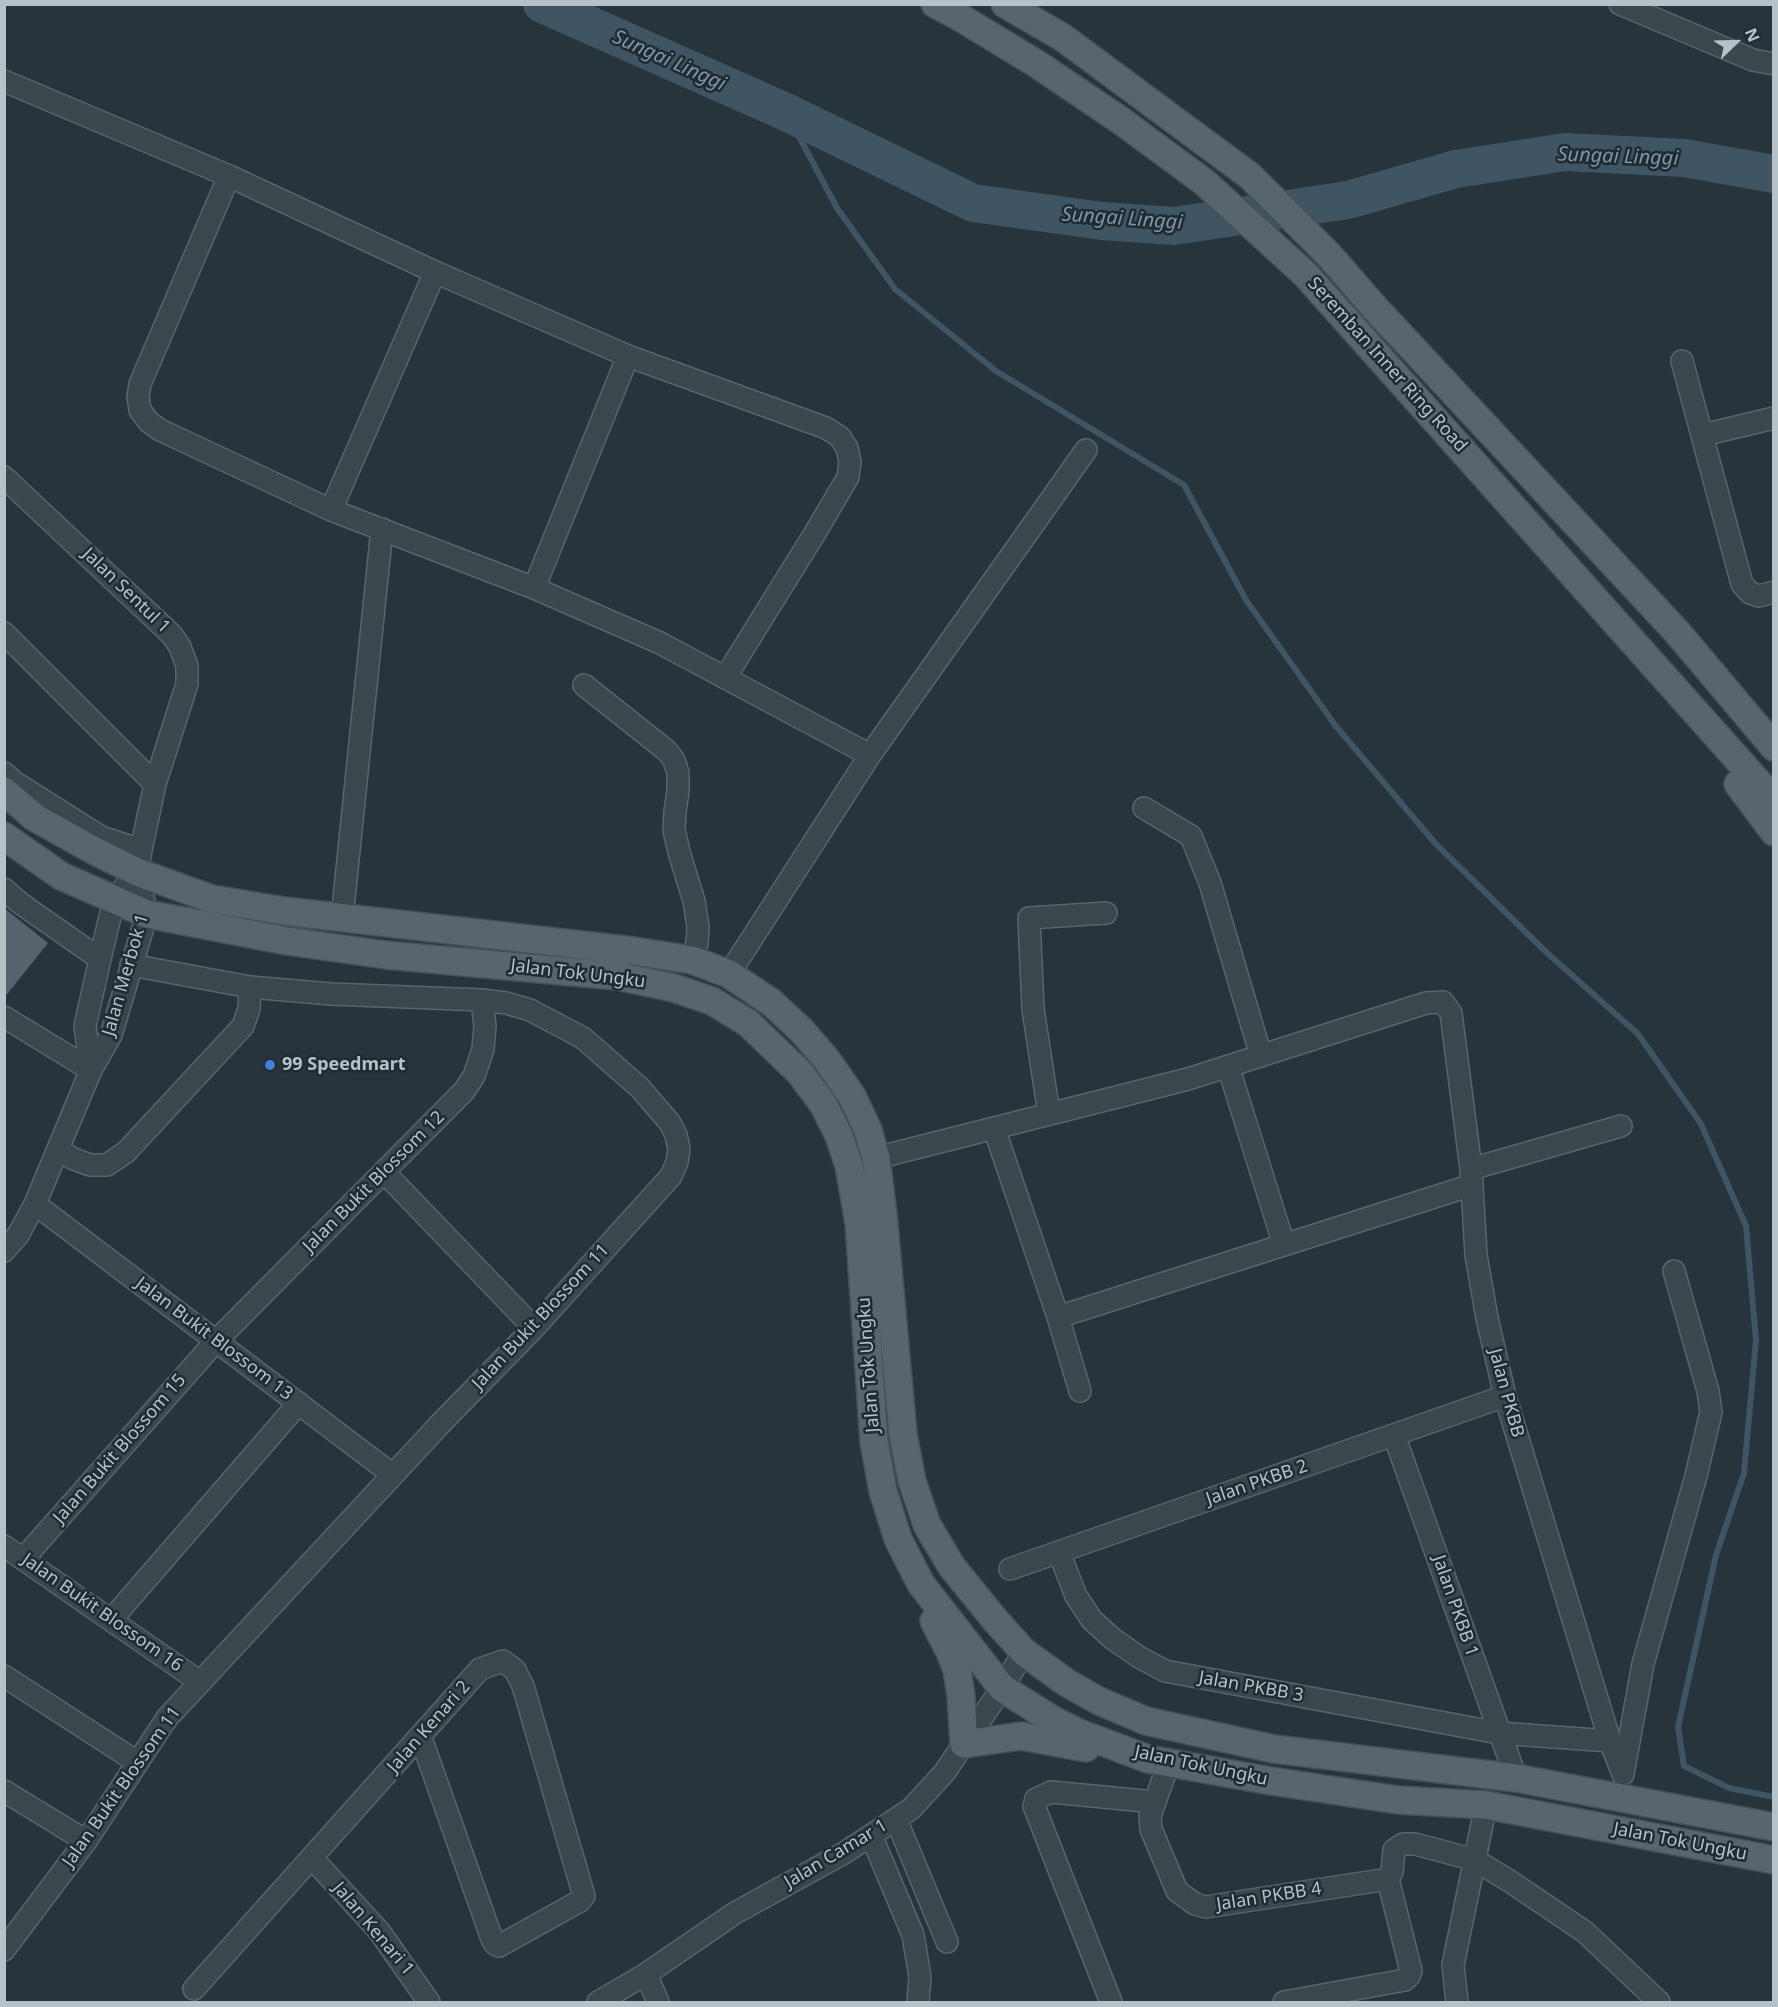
<!DOCTYPE html>
<style>
body{margin:0}
#map{position:relative;width:1778px;height:2007px;overflow:hidden;background:#27343c;font-family:"Noto Sans",sans-serif}
canvas{display:block}
.frame{position:absolute;inset:0;border:6px solid #b7c1c8;pointer-events:none}
.north{position:absolute;left:1706px;top:12px;width:60px;height:60px;-webkit-text-stroke:4px #202b32;paint-order:stroke;rotate:67deg;font-size:16px;font-weight:700;line-height:24px;text-align:center;color:#b7c1c8}
.north::after{content:'';display:block;margin:auto;width:21px;height:27px;background:#b7c1c8;clip-path:polygon(50% 0,100% 100%,50% 72%,0 100%)}
</style>
<div id="map">
<canvas width="1778" height="2007"></canvas>
<div class="frame"></div>
<div class="north">N</div>
</div>
<script>
const c = document.querySelector('canvas').getContext('2d');
c.lineJoin = 'round';
function shape(rows) {
  const path = new Path2D();
  for (const r of rows) {
    path.moveTo(r[0], r[1]);
    for (let i = 2; i < r.length; i += 2) path.lineTo(r[i], r[i + 1]);
  }
  return path;
}
function stroke(path, color, width, dash) {
  c.strokeStyle = color;
  c.lineWidth = width;
  c.lineCap = dash ? 'butt' : 'round';
  c.setLineDash(dash || []);
  c.stroke(path);
}
function fill(path, color) {
  c.fillStyle = color;
  c.fill(path, 'evenodd');
}
function drawText(font, color, halo, rows, align = 'center') {
  c.font = font + ' "Noto Sans",sans-serif';
  c.lineWidth = 5;
  c.setLineDash([]);
  c.textBaseline = 'middle';
  c.strokeStyle = halo;
  c.fillStyle = color;
  for (const [text, x, y, turn = 0] of rows) {
    c.save();
    c.translate(x, y);
    c.rotate((+turn || 0) * Math.PI / 180);
    c.textAlign = isNaN(turn) ? turn : align;
    if (halo) c.strokeText(text, 0, 0);
    c.fillText(text, 0, 0);
    c.restore();
  }
}
stroke(shape([
 [786,112,837,208,895,289,996,371,1184,485,1246,600,1335,725,1435,843,1546,952,1638,1034,1701,1124,1746,1226,1756,1340,1744,1473,1716,1555,1678,1727,1684,1766,1729,1788,1774,1797]
]), '#3f5563', 6);
stroke(shape([
 [542,4,786,112,973,203,1102,221,1174,226,1348,200,1456,169,1565,152,1684,158,1774,174]
]), '#3f5563', 38);
fill(shape([
 [4,908,48,943,4,998]
]), '#56636c');
const minor = shape([
 [1620,4,1753,60,1774,64],
 [4,81,229,176,435,272,628,356,826,428,840,437,847,448,850,462,848,477,815,533,725,678],
 [229,176,140,384,138,397,140,410,149,422,160,430,331,510,534,588,660,643,870,755],
 [1682,361,1742,584,1750,593,1759,596,1774,592],
 [1703,435,1774,418],
 [4,477,172,635,180,647,187,666,187,684,155,784,141,850,137,872,147,914,111,1035,91,1070,35,1204,18,1235,4,1251],
 [331,510,435,272],
 [534,588,628,356],
 [4,633,155,784],
 [584,685,667,751,674,760,678,773,678,791,675,812,674,830,679,852,694,901,698,927,697,943,692,960],
 [4,773,14,782,101,837,141,850],
 [1144,808,1191,836,1210,883,1261,1056],
 [4,889,20,903,100,959],
 [342,918,382,529],
 [729,974,870,755,1086,450],
 [4,1017,91,1070],
 [1228,1066,1284,1245],
 [91,1070,85,1026,100,959,114,900,137,872],
 [1049,1114,1033,1009,1029,918,1106,913],
 [994,1128,1058,1317,1080,1391],
 [58,1150,74,1159,90,1165,107,1165,126,1152,243,1026,249,1009,250,987],
 [876,1158,1188,1079,1426,1003,1443,1002,1451,1013,1471,1169,1476,1255,1487,1318,1505,1396,1610,1741,1623,1774],
 [1471,1169,1621,1126],
 [384,1172,534,1328],
 [35,1204,393,1475],
 [1058,1317,1472,1185],
 [1394,1435,1516,1778],
 [4,1546,200,1682],
 [1059,1552,1076,1596,1092,1620,1113,1639,1139,1657,1165,1671,1499,1733,1610,1741],
 [24,1558,216,1341,464,1091,474,1076,483,1049,485,1026,482,1000],
 [1010,1569,1505,1396],
 [112,1619,299,1403],
 [4,1676,137,1762],
 [1169,1762,1150,1816,1151,1829,1177,1891,1195,1904,1206,1907,1388,1879,1392,1872,1394,1850,1403,1844,1415,1844,1475,1860,1511,1882,1585,1932,1659,2002],
 [1623,1774,1643,1664,1696,1476,1711,1412,1708,1391,1674,1271],
 [4,1791,86,1841],
 [896,1819,947,1942],
 [871,1835,913,1935,920,1977,918,2002],
 [312,1858,379,1931,429,2002],
 [4,1950,86,1841,167,1718,442,1422,534,1328,671,1176,677,1162,679,1149,676,1135,670,1123,640,1088,583,1038,530,1010,506,1003,482,1000,331,994,250,987,131,965],
 [646,1974,658,2002],
 [194,1989,480,1669,503,1661,515,1670,523,1686,584,1896,580,1901,499,1946,495,1944,492,1939,421,1738],
 [598,2002,646,1974,735,1913,844,1853,911,1809,944,1773,1002,1688,1024,1652],
 [1111,2002,1034,1806,1036,1799,1051,1792,1155,1802],
 [1284,2002,1405,1980,1409,1976,1411,1971,1388,1879],
 [1457,2002,1453,1965,1486,1805]
]);
const major = shape([
 [935,4,958,16,1037,64,1120,120,1204,182,1305,274,1774,800],
 [1005,4,1062,37,1250,176,1328,254,1376,309,1677,632,1774,747],
 [1738,784,1774,832],
 [4,791,34,817,91,849,137,872,212,899,284,911,634,951,692,960,729,974,772,1003,802,1031,827,1060,852,1096,868,1130,876,1158,883,1214,903,1434,912,1481,927,1525,952,1567,996,1621,1024,1652,1067,1683,1099,1701,1146,1721,1274,1749,1516,1778,1774,1827],
 [4,836,61,876,147,914,287,941,386,955,617,976,674,988,712,1001,748,1023,800,1073,823,1104,839,1136,849,1166,859,1223,874,1442,883,1491,898,1539,921,1584,1002,1688,1053,1720,1079,1733,1148,1759,1271,1781,1398,1800,1486,1805,1774,1860],
 [934,1621,949,1650,957,1670,961,1696,964,1744,1021,1736,1086,1748]
]);
stroke(minor, '#59646b', 24);
stroke(major, '#444f56', 30);
stroke(minor, '#3b464d', 21);
stroke(major, '#59656c', 27);
for (const [x, y, r, color] of [
 [270,1065,6,"#3f7fe0"]
]) {
  const dot = new Path2D();
  dot.arc(x, y, r, 0, 2 * Math.PI);
  c.fillStyle = color;
  c.fill(dot);
  stroke(dot, '#202b32', 2);
}
drawText('18px', '#b7c1c8', '#202b32', [
 ["Seremban Inner Ring Road",1387,365,48],
 ["Jalan Sentul 1",126,591,44],
 ["Jalan Tok Ungku",578,974,7],
 ["Jalan Merbok 1",126,975,-74],
 ["Jalan Bukit Blossom 12",374,1182,-45],
 ["Jalan Bukit Blossom 11",541,1317,-47],
 ["Jalan Bukit Blossom 13",214,1339,37],
 ["Jalan Tok Ungku",869,1365,-94],
 ["Jalan PKBB",1506,1393,75],
 ["Jalan Bukit Blossom 15",120,1449,-49],
 ["Jalan PKBB 2",1257,1483,-19],
 ["Jalan PKBB 1",1455,1606,71],
 ["Jalan Bukit Blossom 16",102,1613,35],
 ["Jalan PKBB 3",1251,1687,10],
 ["Jalan Kenari 2",429,1727,-49],
 ["Jalan Tok Ungku",1201,1766,12],
 ["Jalan Bukit Blossom 11",122,1787,-55],
 ["Jalan Tok Ungku",1680,1842,11],
 ["Jalan Camar 1",836,1854,-31],
 ["Jalan PKBB 4",1269,1897,-9],
 ["Jalan Kenari 1",373,1929,50]
]);
drawText('bold 18px', '#b7c1c8', '#202b32', [
 ["99 Speedmart",282,1065]
], 'left');
drawText('italic 20px', '#7b96a8', '#202b32', [
 ["Sungai Linggi",669,61,24],
 ["Sungai Linggi",1618,157,2],
 ["Sungai Linggi",1122,219,4]
]);
</script>
